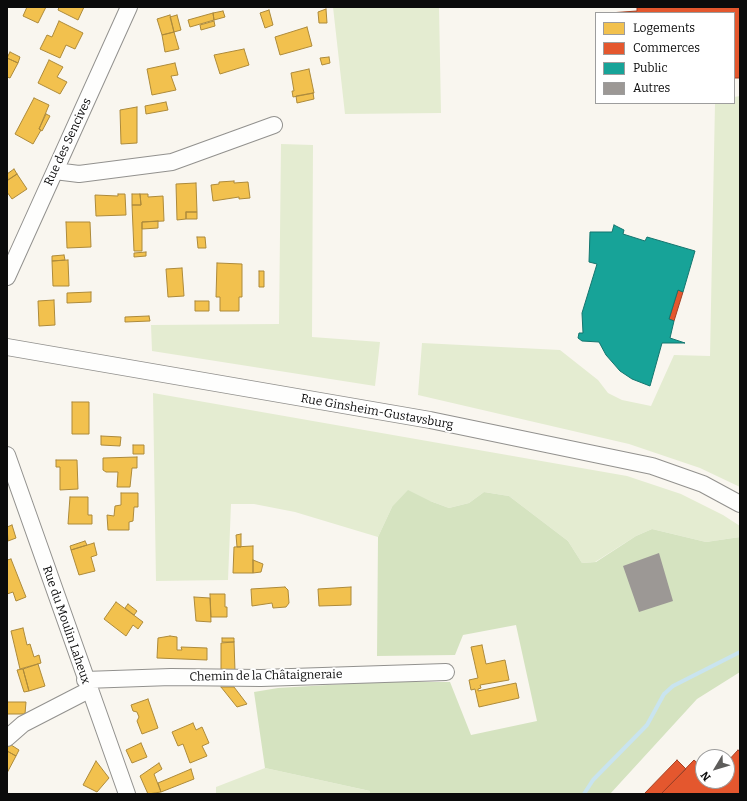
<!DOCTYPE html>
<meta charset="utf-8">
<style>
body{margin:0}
#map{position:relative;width:747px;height:801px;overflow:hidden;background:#f9f6ef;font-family:Bitter,serif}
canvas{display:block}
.frame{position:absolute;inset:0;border:8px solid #0b0b0b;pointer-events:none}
.legend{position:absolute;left:595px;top:12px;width:140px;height:92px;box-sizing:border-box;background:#fff;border:1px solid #9d9d9d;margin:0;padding:5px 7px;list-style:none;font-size:12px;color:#0b0b0b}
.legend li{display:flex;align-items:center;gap:8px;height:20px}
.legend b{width:20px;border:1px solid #9d9d9d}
.north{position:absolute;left:695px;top:749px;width:40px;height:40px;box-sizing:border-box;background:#fff;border:1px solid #9d9d9d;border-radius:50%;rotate:232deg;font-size:11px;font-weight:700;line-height:16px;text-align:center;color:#0b0b0b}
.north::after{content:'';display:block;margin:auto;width:14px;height:18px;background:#5e5d5b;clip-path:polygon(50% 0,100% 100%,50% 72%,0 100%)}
</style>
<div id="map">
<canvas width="747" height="801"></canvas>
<div class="frame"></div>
<ul class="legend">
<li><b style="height:11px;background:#f2c14e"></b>Logements</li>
<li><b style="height:11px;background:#e4572e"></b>Commerces</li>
<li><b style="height:11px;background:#17a398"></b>Public</li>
<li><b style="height:11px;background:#9c9895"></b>Autres</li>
</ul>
<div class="north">N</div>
</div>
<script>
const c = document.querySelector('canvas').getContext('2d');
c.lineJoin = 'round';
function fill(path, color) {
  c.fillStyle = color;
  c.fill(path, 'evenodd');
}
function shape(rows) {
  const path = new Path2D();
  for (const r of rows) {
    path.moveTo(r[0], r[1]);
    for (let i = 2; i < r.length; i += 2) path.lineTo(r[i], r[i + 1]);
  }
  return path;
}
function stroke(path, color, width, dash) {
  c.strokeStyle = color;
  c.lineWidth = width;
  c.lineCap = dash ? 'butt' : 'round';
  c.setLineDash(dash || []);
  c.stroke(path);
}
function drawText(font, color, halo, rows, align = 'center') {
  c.font = font + ' Bitter,serif';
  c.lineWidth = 4;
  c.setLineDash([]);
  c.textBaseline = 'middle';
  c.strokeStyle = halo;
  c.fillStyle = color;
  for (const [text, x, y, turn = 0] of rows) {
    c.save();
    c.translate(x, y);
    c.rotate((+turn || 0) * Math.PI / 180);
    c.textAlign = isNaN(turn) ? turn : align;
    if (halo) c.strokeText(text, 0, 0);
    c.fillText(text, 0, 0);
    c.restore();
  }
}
fill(shape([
 [333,7,439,7,441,113,345,114],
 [740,96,740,487,700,468,629,444,418,395,422,343,560,350,598,380,608,393,622,400,651,406,674,355,710,356,715,103,734,103,734,97],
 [281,144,313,145,312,337,380,342,375,386,152,351,151,325,279,324],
 [153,393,627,476,681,494,723,515,740,526,740,537,706,542,652,529,636,536,595,562,582,563,568,541,509,496,484,492,469,503,449,508,430,501,392,507,378,537,295,512,254,504,231,504,228,580,156,581],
 [265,768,370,791,370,794,216,794,216,787]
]), '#e4ecd1');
fill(shape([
 [408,490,430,501,449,508,469,503,484,492,509,496,568,541,582,563,596,562,636,536,652,529,706,542,740,537,740,672,697,699,610,794,370,794,370,791,265,768,254,692,278,688,378,682,450,682,471,735,537,721,516,625,463,635,455,655,377,656,378,537,392,507]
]), '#d5e3c0');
const homes = shape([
 [27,7,46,7,38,23,23,16,27,7],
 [59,7,84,7,78,20,58,10,59,7],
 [326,9,327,23,319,23,318,12,326,9],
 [269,10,273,25,265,28,260,13,269,10],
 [223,11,225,17,214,20,213,13,223,11],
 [213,13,214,20,190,27,188,20,213,13],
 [170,15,174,32,162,35,157,19,170,15],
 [177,15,181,30,174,32,170,17,177,15],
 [59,21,83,33,75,49,66,45,60,58,40,49,47,35,52,37,59,21],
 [214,21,215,26,201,30,200,25,214,21],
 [307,27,312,46,280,55,275,37,307,27],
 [174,32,179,49,165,52,162,35,174,32],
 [244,49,249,65,220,74,214,55,244,49],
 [10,52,20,57,18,63,7,58,10,52],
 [329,57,330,63,322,65,320,58,329,57],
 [7,58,18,63,10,78,7,77,7,58],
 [49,60,63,67,57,77,67,82,60,94,38,83,49,60],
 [175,63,178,75,171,76,176,90,152,95,147,69,175,63],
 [309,69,314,93,293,97,292,91,294,91,291,73,309,69],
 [313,93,314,99,297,103,296,96,313,93],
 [34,98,49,105,39,129,41,130,33,144,15,134,34,98],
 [166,102,168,110,146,114,145,106,166,102],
 [137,107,137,143,121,144,120,110,137,107],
 [46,114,50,116,42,131,39,129,46,114],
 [14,169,17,174,8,180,7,174,14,169],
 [17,174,27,189,12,199,7,192,7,178,8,180,17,174],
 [234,181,234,183,248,182,250,198,239,199,239,197,213,201,211,185,219,184,219,182,234,181],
 [196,183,197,212,186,212,186,219,177,220,176,184,196,183],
 [118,194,125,194,126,215,96,216,95,195,118,196,118,194],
 [132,194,140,194,141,205,132,205,132,194],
 [140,194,148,194,148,197,163,196,164,221,142,222,142,251,134,251,132,205,141,205,140,194],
 [186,212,197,212,197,219,186,219,186,212],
 [158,221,158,228,142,229,142,222,158,221],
 [66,222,90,222,91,247,67,248,66,222],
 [197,237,205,237,206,248,198,248,197,237],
 [146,252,146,256,134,257,134,253,146,252],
 [64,255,65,260,52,261,52,256,64,255],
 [68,260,69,286,53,286,52,261,68,260],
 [217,263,242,264,242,297,239,297,239,311,220,311,220,297,216,297,217,263],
 [182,268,184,296,168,297,166,269,182,268],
 [259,271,264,271,264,287,259,287,259,271],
 [91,292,91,302,67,303,67,293,91,292],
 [54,300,55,325,39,326,38,301,54,300],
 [195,301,209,301,209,311,195,311,195,301],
 [149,316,150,321,125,322,125,317,149,316],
 [72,402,89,402,89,434,72,434,72,402],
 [101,436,121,437,120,446,101,445,101,436],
 [133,445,144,445,144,454,133,454,133,445],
 [137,457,137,468,132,468,130,487,117,487,118,472,106,472,103,470,103,458,137,457],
 [56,460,77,460,78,489,60,490,60,467,56,467,56,460],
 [121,493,138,493,138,507,134,507,133,521,129,522,129,530,108,530,107,515,114,516,115,506,121,505,121,493],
 [70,497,88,497,88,515,92,515,92,524,68,524,70,497],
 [12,525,16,538,8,541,7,527,12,525],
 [241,534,241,547,237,547,236,535,241,534],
 [85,541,87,545,71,550,70,546,85,541],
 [94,543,97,555,91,557,95,571,79,575,71,550,94,543],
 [253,546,253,573,233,573,234,547,253,546],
 [11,559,26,597,16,601,13,592,7,594,7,560,11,559],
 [253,560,263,564,261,572,253,573,253,560],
 [285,587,288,590,289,603,286,607,273,608,272,603,252,606,251,589,285,587],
 [351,587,351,605,319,606,318,589,351,587],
 [210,594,225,594,225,607,227,607,227,617,211,617,210,594],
 [194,597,210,598,211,622,196,621,194,597],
 [116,602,143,622,138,629,133,625,126,636,104,619,116,602],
 [128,604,137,611,134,615,125,608,128,604],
 [23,628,27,645,30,644,34,657,39,655,41,663,20,669,11,631,23,628],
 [170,636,177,637,177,650,182,650,181,647,207,648,207,660,157,658,158,638,170,636],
 [222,638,234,638,234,642,222,642,222,638],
 [234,642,235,671,221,671,221,643,234,642],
 [482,645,486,664,505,660,509,680,480,685,481,688,478,689,478,691,516,683,519,698,479,707,475,689,471,690,469,680,478,678,471,647,482,645],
 [38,664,45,686,29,691,23,669,38,664],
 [23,669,29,691,24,692,17,670,23,669],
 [221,687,234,687,247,704,237,707,221,687],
 [148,699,158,728,142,734,137,721,139,717,137,712,133,711,131,705,148,699],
 [7,702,26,702,25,714,7,714,7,702],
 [193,723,196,730,202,727,209,743,202,746,207,756,190,763,183,744,178,746,172,732,193,723],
 [8,743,19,750,16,756,7,751,8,743],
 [141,743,147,757,132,763,126,750,141,743],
 [7,751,16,756,7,773,7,751],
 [96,761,109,778,97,792,83,785,96,761],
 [159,763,162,769,154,774,161,792,148,794,140,776,159,763],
 [191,769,194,779,161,792,158,783,191,769]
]);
fill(homes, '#f2c14e');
stroke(homes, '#ad8a3a', 1);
const shops = shape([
 [637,7,740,7,740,78,734,78,734,13,609,13,637,11,637,7],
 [678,290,683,292,674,321,669,319,678,290],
 [738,750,740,752,740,794,661,794,694,760,703,768,703,781,727,781,727,762,738,750],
 [677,760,686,769,661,794,644,794,677,760]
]);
fill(shops, '#e4572e');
stroke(shops, '#a34024', 1);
const public = shape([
 [614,225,624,230,623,234,645,241,647,237,695,251,683,292,678,290,669,319,674,321,670,338,685,343,662,343,650,386,632,379,620,371,606,355,599,342,582,341,578,338,579,333,583,333,582,313,597,264,589,262,590,232,612,232,614,225]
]);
fill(public, '#17a398');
stroke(public, '#13756e', 1);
stroke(shape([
 [584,794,593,780,647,725,664,694,673,686,740,652]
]), '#c9e4ef', 4);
fill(shape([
 [659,553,673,601,639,612,623,566]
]), '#9c9895');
const minor = shape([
 [55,171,79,174,172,162,274,125],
 [7,277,129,7],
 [7,347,430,420,652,466,703,484,740,504],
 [7,455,127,794],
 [85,680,171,677,261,678,446,672],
 [7,738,23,724,89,690]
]);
stroke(minor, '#92918e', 18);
stroke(minor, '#fefefd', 16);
drawText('12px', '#0b0b0b', '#fff', [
 ["Rue des Sencives",68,142,-65],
 ["Rue Ginsheim-Gustavsburg",377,412,10],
 ["Rue du Moulin Laheux",66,625,71],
 ["Chemin de la Châtaigneraie",266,676,-1]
]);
</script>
